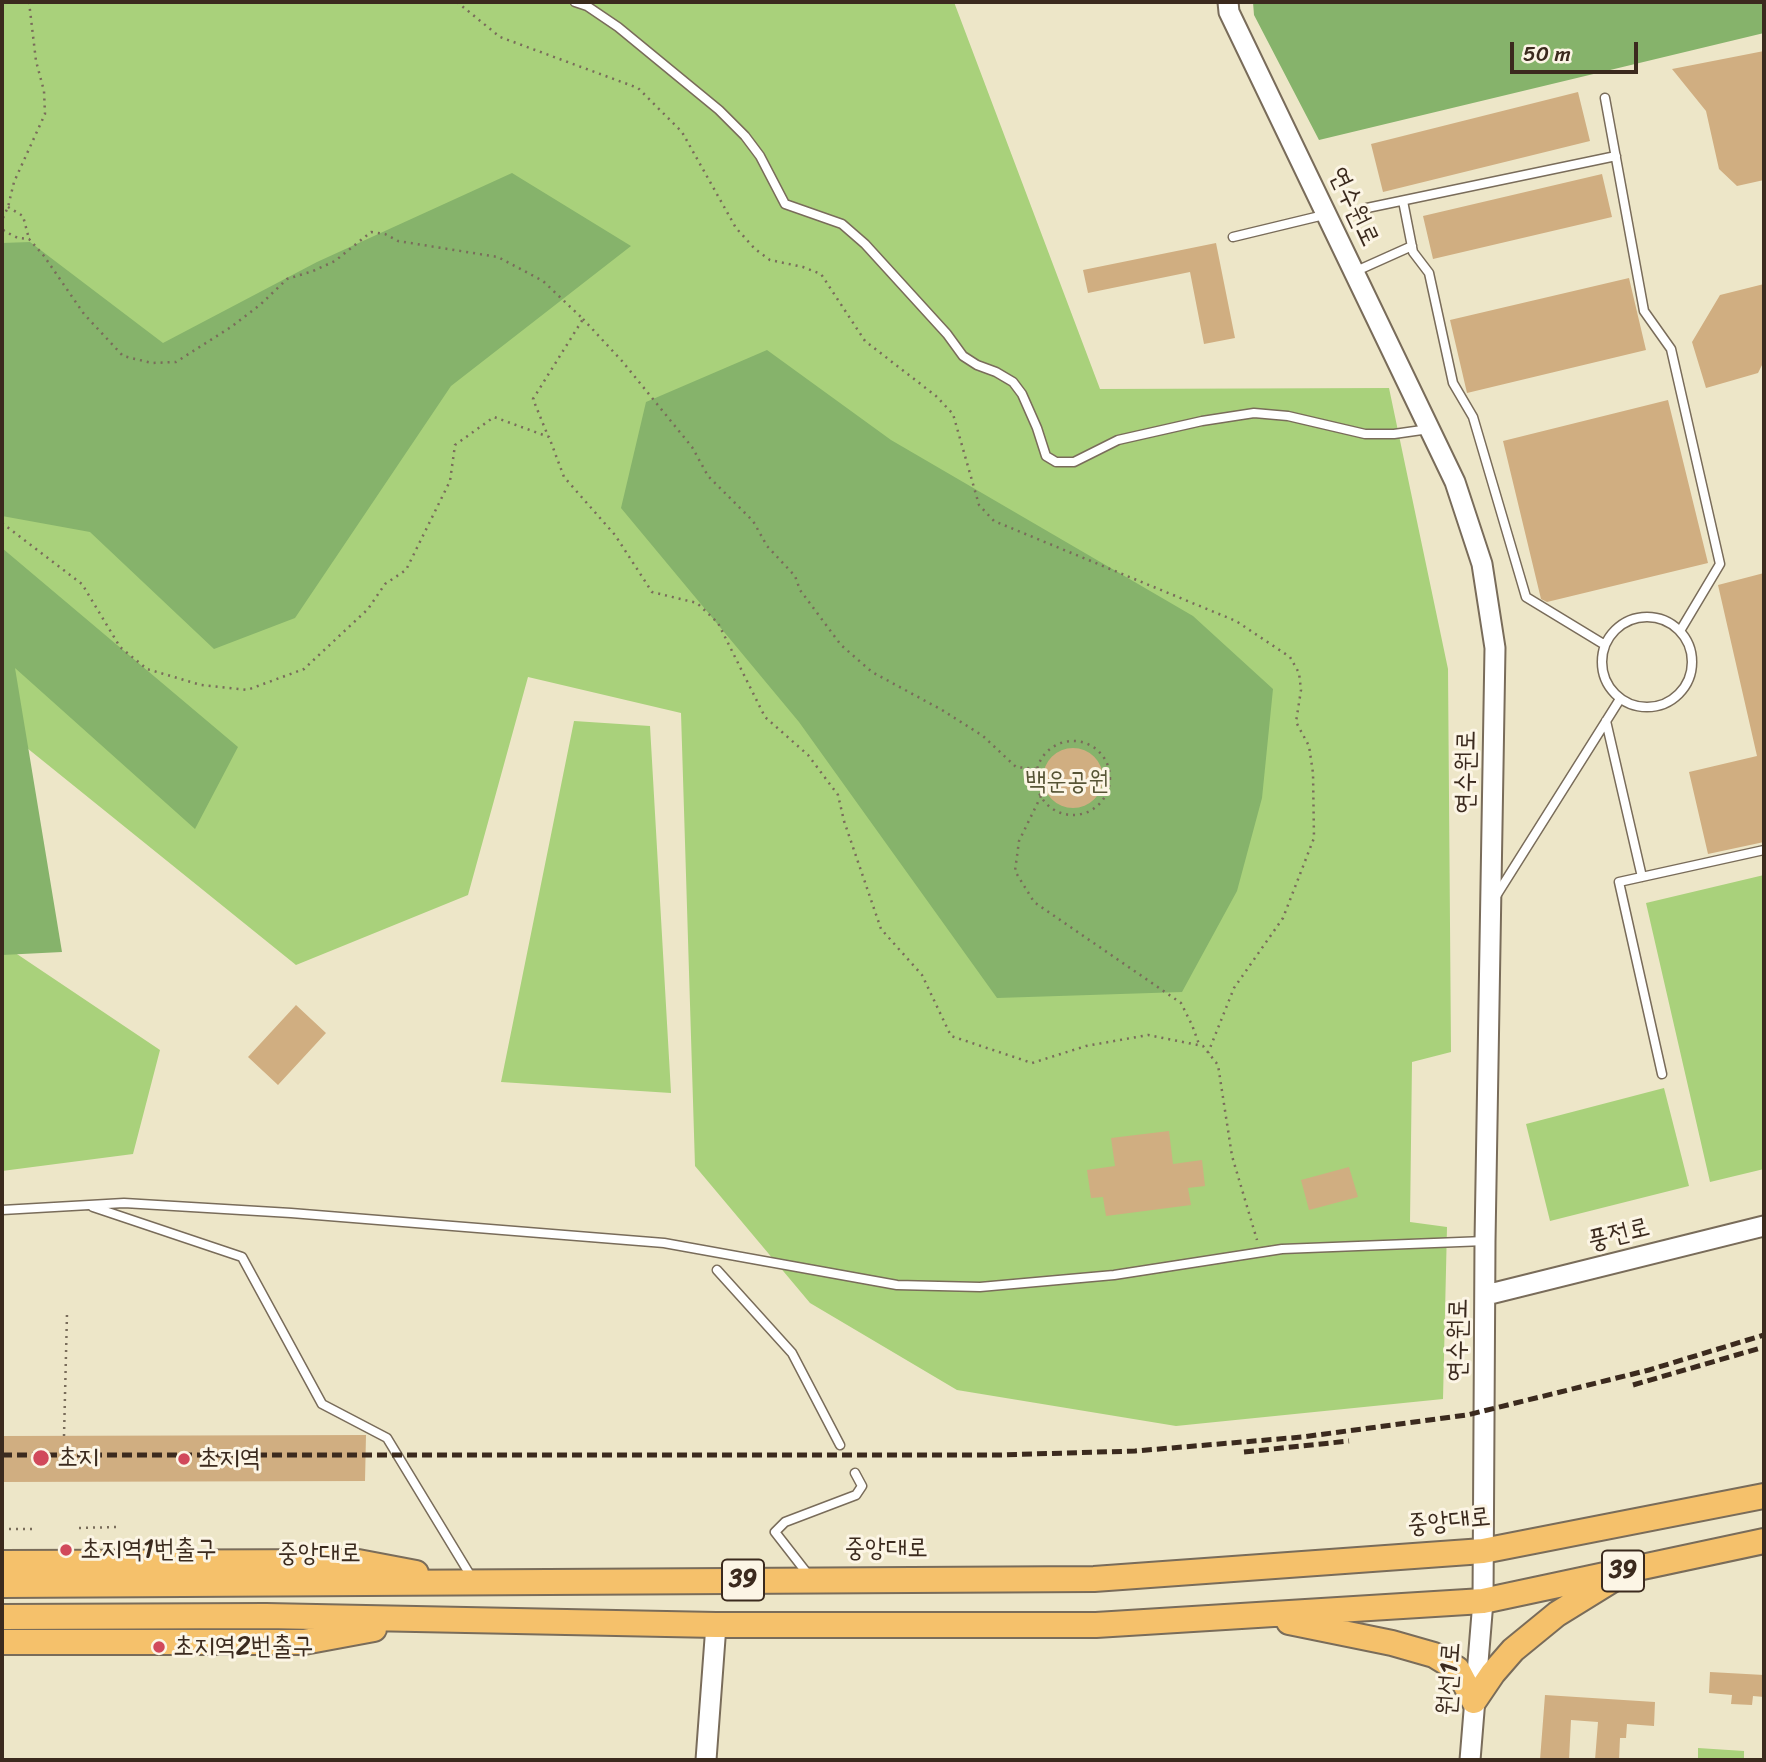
<!DOCTYPE html>
<meta charset="utf-8">
<style>
body{margin:0}
#map{position:relative;width:1766px;height:1762px;overflow:hidden;background:#ede6c8;font-family:Sriracha,sans-serif}
canvas{display:block}
.frame{position:absolute;inset:0;border:4px solid #3b2a1e;pointer-events:none}
.scale{position:absolute;left:1510px;top:42px;width:128px;height:32px;box-sizing:border-box;border:4px solid #3b2a1e;border-top:0;padding-left:9px;font-size:21px;line-height:24px;white-space:nowrap;color:#3b2a1e;-webkit-text-stroke:5px #fcf5e5;paint-order:stroke}
</style>
<div id="map">
<canvas width="1766" height="1762"></canvas>
<div class="frame"></div>
<div class="scale">50 m</div>
</div>
<script>
const c = document.querySelector('canvas').getContext('2d');
c.lineJoin = 'round';
function fill(path, color) {
  c.fillStyle = color;
  c.fill(path, 'evenodd');
}
function shape(rows) {
  const path = new Path2D();
  for (const r of rows) {
    if (r.length === 3) {
      path.moveTo(r[0] + r[2], r[1]);
      path.arc(r[0], r[1], r[2], 0, 2 * Math.PI);
      continue;
    }
    path.moveTo(r[0], r[1]);
    for (let i = 2; i < r.length; i += 2) path.lineTo(r[i], r[i + 1]);
  }
  return path;
}
function stroke(path, color, width, dash) {
  c.strokeStyle = color;
  c.lineWidth = width;
  c.lineCap = dash ? 'butt' : 'round';
  c.setLineDash(dash || []);
  c.stroke(path);
}
function drawText(font, color, halo, rows, align = 'center') {
  c.font = font + ' Sriracha,"Poor Story",sans-serif';
  c.lineWidth = 6;
  c.setLineDash([]);
  c.textBaseline = 'middle';
  c.strokeStyle = halo;
  c.fillStyle = color;
  for (const [text, x, y, turn = 0] of rows) {
    c.save();
    c.translate(x, y);
    c.rotate((+turn || 0) * Math.PI / 180);
    c.textAlign = isNaN(turn) ? turn : align;
    if (halo) c.strokeText(text, 0, 0);
    c.fillText(text, 0, 0);
    c.restore();
  }
}
fill(shape([
 [2,2,954,2,1100,389,1389,388,1448,669,1451,1052,1412,1062,1410,1222,1447,1227,1443,1399,1176,1426,957,1390,810,1303,695,1166,681,713,528,677,468,895,296,965,27,748,2,783],
 [574,721,650,726,671,1093,501,1082],
 [1764,875,1764,1169,1710,1182,1646,903],
 [2,944,160,1050,133,1154,2,1171],
 [1664,1088,1689,1186,1550,1221,1526,1124],
 [1698,1748,1744,1751,1744,1760,1698,1760]
]), '#a9d17b');
fill(shape([
 [1253,2,1764,2,1764,33,1319,140,1254,15],
 [512,173,631,246,451,386,295,618,214,649,90,532,2,516,2,243,30,242,163,343,317,262],
 [767,350,891,440,1193,616,1273,689,1262,798,1237,891,1182,992,997,998,799,722,621,508,646,402],
 [2,548,238,747,195,829,15,668,62,952,2,955]
]), '#86b36b');
fill(shape([
 [1764,51,1764,180,1737,186,1719,169,1706,111,1672,69],
 [1578,92,1590,141,1383,192,1371,144],
 [1602,174,1612,217,1433,259,1423,216],
 [1216,243,1235,338,1204,344,1190,272,1088,293,1083,270],
 [1629,278,1646,350,1467,393,1450,320],
 [1764,284,1764,361,1758,373,1706,388,1692,342,1720,295],
 [1668,400,1708,563,1547,602,1541,599,1503,441],
 [1764,573,1764,842,1708,854,1689,772,1757,756,1718,585],
 [1073,778,30],
 [296,1005,326,1033,278,1085,248,1057],
 [1169,1131,1173,1164,1202,1160,1205,1186,1188,1188,1191,1205,1106,1216,1103,1197,1091,1198,1087,1170,1115,1166,1111,1138],
 [1349,1167,1358,1197,1309,1210,1301,1180],
 [366,1435,365,1481,2,1482,2,1436],
 [1710,1672,1764,1675,1764,1697,1753,1696,1752,1705,1731,1704,1732,1695,1709,1693],
 [1545,1695,1655,1702,1654,1726,1627,1724,1626,1738,1620,1738,1619,1760,1595,1760,1598,1722,1571,1720,1569,1760,1540,1760]
]), '#d0ae81');
const service = shape([
 [575,2,587,6,618,27,719,110,745,136,760,156,785,204,842,224,865,244,947,334,963,356,977,365,996,372,1013,382,1022,394,1037,428,1046,456,1056,462,1074,462,1118,440,1202,421,1254,413,1288,416,1365,434,1394,434,1429,429],
 [1605,98,1644,311,1671,349,1720,564,1680,631],
 [1403,201,1413,252,1429,273,1453,383,1473,417,1526,597,1605,645],
 [1367,208,1616,156],
 [1233,237,1324,215],
 [1354,272,1412,246],
 [1647,662,45],
 [1606,721,1642,877],
 [1496,896,1620,699],
 [1662,1074,1619,882,1764,850],
 [93,1207,242,1257,322,1404,387,1438,472,1578],
 [2,1210,124,1203,291,1213,664,1243,897,1285,980,1287,1114,1275,1282,1249,1485,1241],
 [717,1270,792,1353,840,1445],
 [810,1577,775,1532,785,1522,856,1495,862,1486,855,1473]
]);
const tertiary = shape([
 [1228,2,1229,12,1455,482,1482,564,1495,648,1485,1241,1483,1601,1470,1760],
 [1486,1295,1764,1226],
 [706,1760,716,1625]
]);
const primary = shape([
 [2,1563,358,1562,416,1573],
 [2,1585,1094,1579,1483,1551,1764,1496],
 [2,1617,266,1616,716,1625,1096,1625,1483,1601,1764,1541],
 [1289,1622,1392,1643,1434,1655,1457,1669,1474,1701,1493,1673,1513,1650,1557,1614,1612,1580],
 [2,1642,304,1642,374,1629]
]);
stroke(service, '#796c5a', 11);
stroke(tertiary, '#796c5a', 23);
stroke(primary, '#796c5a', 28);
stroke(shape([
 [29,2,36,61,44,91,45,114,14,182,8,207,2,220,4,231,18,238,29,239,44,256,84,314,123,356,152,363,176,362,231,327,261,304,287,279,313,271,335,261,371,232,385,234,398,241,498,257,543,281,583,319,533,399,548,436],
 [457,2,500,37,638,88,682,132,736,228,755,249,770,260,803,267,821,274,865,341,936,396,953,414,979,505,994,521,1236,621,1290,657,1299,673,1301,690,1296,722,1309,746,1313,773,1314,838,1283,918,1234,988,1208,1053],
 [8,207,23,216,29,239],
 [583,319,622,361,692,447,708,476,753,521,767,546,795,576,800,590,841,645,872,672,942,710,983,736,1016,767,1038,769],
 [2,523,82,584,120,647,147,669,201,685,247,690,304,669,368,609,385,584,406,570,450,481,455,445,494,417,549,437,564,477,615,535,652,592,697,603,718,623,765,717,808,755,838,795,844,821,881,929,922,975,951,1036,1032,1063,1086,1046,1148,1035,1203,1046,1218,1065,1232,1156,1257,1240],
 [1073,778,37],
 [1041,796,1019,841,1015,871,1034,902,1181,1003,1192,1025,1199,1044],
 [64,1436,67,1314],
 [79,1528,116,1527],
 [2,1529,33,1529]
]), '#796c5a', 2.5, [2, 5]);
stroke(service, '#fff', 8);
stroke(tertiary, '#fff', 19);
stroke(primary, '#f5c16b', 24);
stroke(shape([
 [1633,1385,1764,1347],
 [1244,1452,1349,1441],
 [2,1455,998,1455,1135,1451,1302,1437,1467,1415,1649,1370,1764,1335]
]), '#3b2a1e', 5, [10, 5]);
for (const [x, y, r, color] of [
 [41,1458,9,"#d1495b"],
 [184,1459,7,"#d1495b"],
 [66,1550,7,"#d1495b"],
 [159,1647,7,"#d1495b"]
]) {
  const dot = new Path2D();
  dot.arc(x, y, r, 0, 2 * Math.PI);
  c.fillStyle = color;
  c.fill(dot);
  stroke(dot, '#fcf5e5', 2.5);
}
for (const [x, y, w] of [
 [1623,1571,42],
 [743,1580,42]
]) {
  const box = new Path2D();
  box.roundRect(x - w / 2, y - 20.5, w, 41, 5);
  c.fillStyle = '#fcf5e5';
  c.fill(box);
  stroke(box, '#3b2a1e', 2);
}
drawText('bold 24px', '#3b2a1e', null, [
 ["39",1623,1571],
 ["39",743,1580]
]);
drawText('26px', '#3b2a1e', '#fcf5e5', [
 ["연수원로",1353,207,65],
 ["연수원로",1467,772,-89],
 ["풍전로",1619,1235,-14],
 ["연수원로",1459,1340,-89],
 ["중앙대로",1449,1522,-6],
 ["중앙대로",886,1549],
 ["중앙대로",319,1554],
 ["원선1로",1450,1679,-86]
]);
drawText('26px', '#565435', '#fcf5e5', [
 ["백운공원",1067,782]
]);
drawText('26px', '#3b2a1e', '#fcf5e5', [
 ["초지",57,1458],
 ["초지역",198,1459],
 ["초지역1번출구",80,1550],
 ["초지역2번출구",173,1647]
], 'left');
</script>
